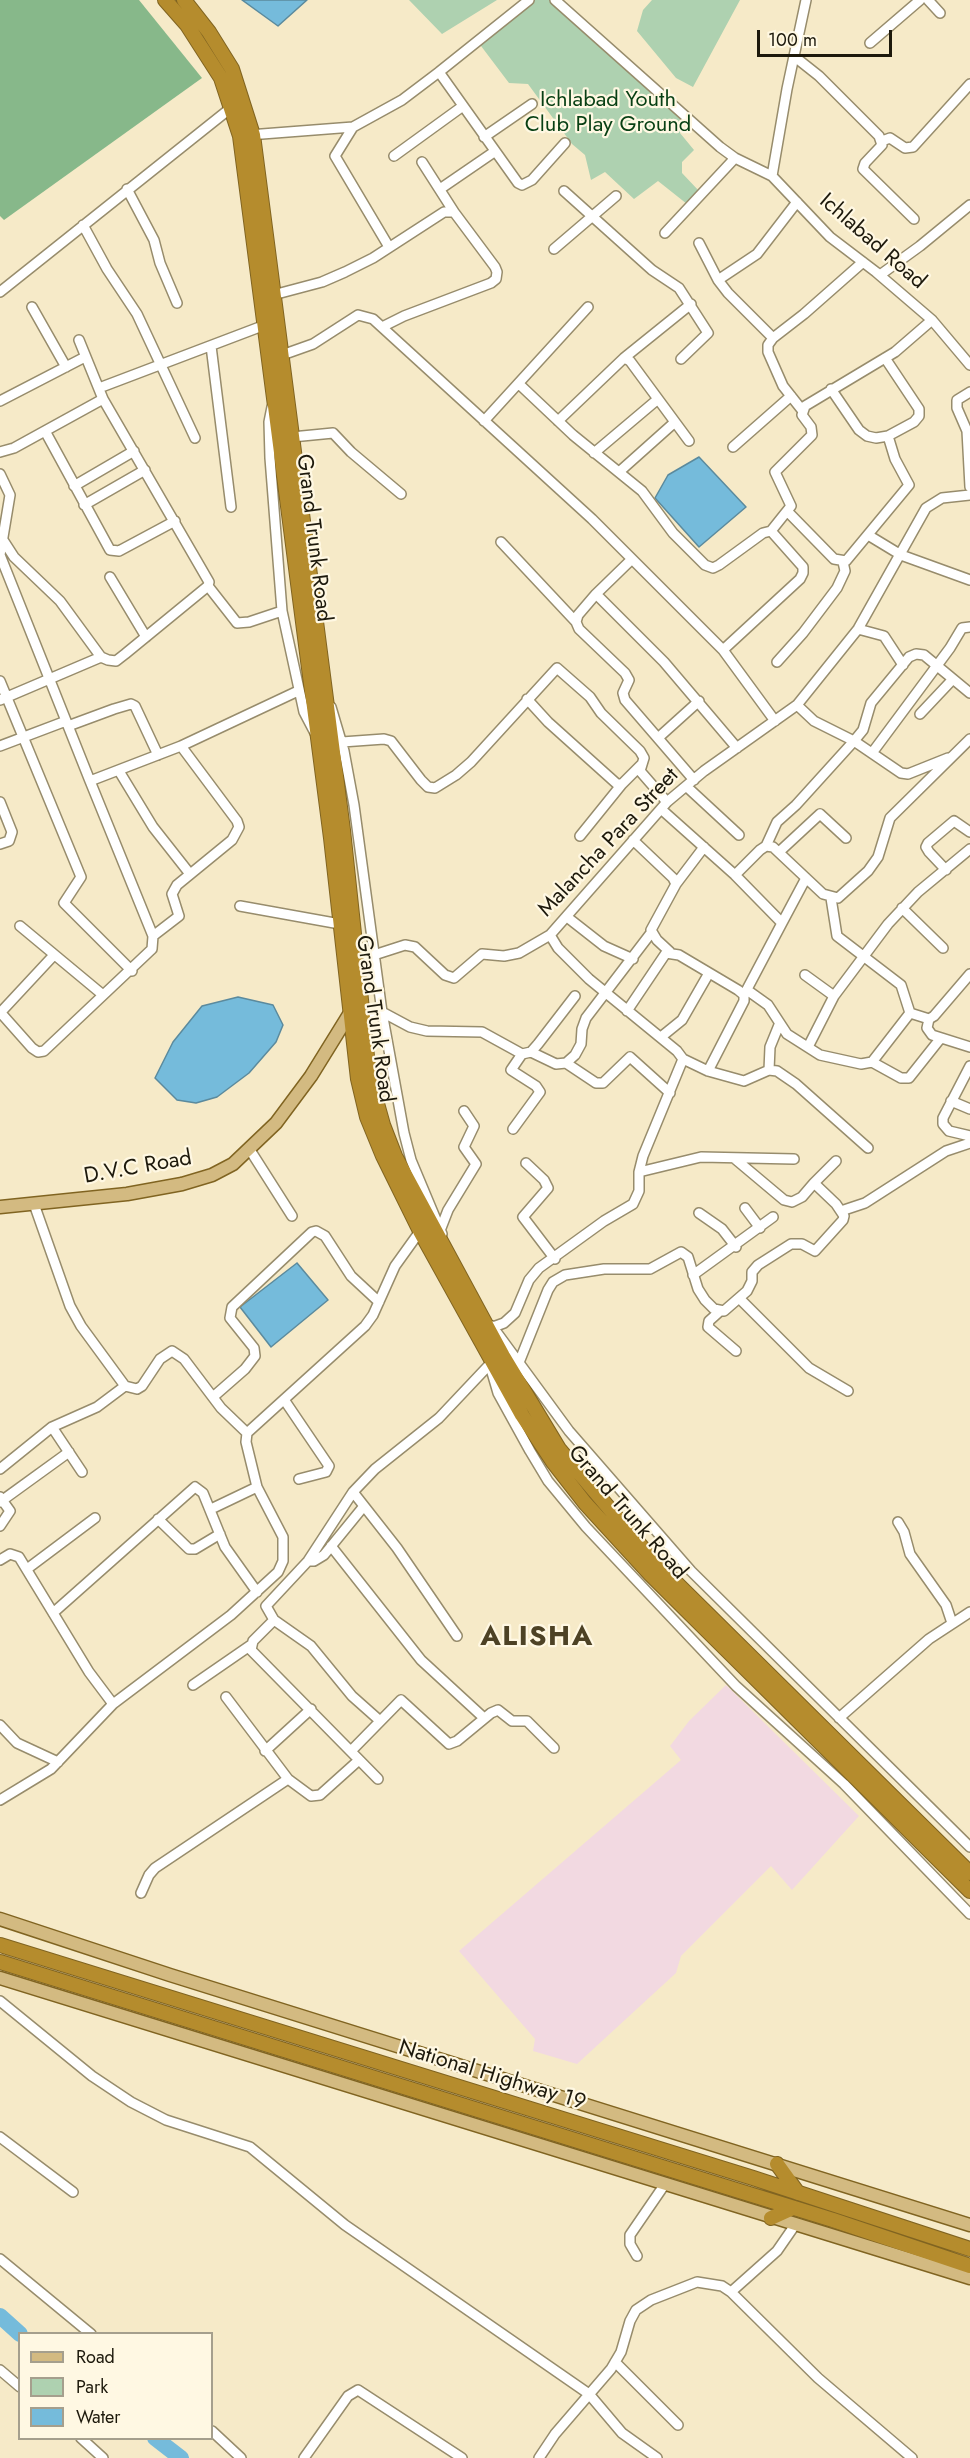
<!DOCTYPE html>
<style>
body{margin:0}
#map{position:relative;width:970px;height:2458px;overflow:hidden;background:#f6eac8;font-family:Jost,sans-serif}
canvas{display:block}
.legend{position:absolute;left:18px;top:2332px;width:195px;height:108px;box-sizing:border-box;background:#fff8e3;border:2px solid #a59f8d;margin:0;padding:8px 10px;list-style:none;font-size:18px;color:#1d190c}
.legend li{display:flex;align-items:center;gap:12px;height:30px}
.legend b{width:30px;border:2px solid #a59f8d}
.scale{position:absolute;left:757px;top:30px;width:135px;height:27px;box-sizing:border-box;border:3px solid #1d190c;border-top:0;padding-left:8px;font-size:18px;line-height:21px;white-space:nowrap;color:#1d190c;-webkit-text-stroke:4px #fff8e3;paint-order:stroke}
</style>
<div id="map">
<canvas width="970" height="2458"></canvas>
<ul class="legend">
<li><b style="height:8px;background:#d3ba81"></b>Road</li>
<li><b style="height:16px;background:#aed1b0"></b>Park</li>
<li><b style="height:16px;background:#75bbdb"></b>Water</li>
</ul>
<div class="scale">100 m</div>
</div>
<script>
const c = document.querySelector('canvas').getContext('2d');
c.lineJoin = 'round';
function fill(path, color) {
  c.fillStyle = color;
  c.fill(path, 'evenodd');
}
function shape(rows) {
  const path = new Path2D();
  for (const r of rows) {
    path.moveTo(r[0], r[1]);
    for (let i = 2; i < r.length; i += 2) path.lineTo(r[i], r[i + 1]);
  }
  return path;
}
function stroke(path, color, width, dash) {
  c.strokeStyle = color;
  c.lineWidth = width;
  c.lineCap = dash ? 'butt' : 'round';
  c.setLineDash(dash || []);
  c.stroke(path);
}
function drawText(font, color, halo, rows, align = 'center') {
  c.font = font + ' Jost,sans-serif';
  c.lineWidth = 4.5;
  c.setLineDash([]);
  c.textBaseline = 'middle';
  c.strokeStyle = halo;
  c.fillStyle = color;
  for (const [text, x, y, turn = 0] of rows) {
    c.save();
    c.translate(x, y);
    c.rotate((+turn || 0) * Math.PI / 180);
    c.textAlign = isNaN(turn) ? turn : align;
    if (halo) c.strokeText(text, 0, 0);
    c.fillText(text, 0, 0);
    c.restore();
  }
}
fill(shape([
 [726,1685,859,1816,792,1890,771,1866,681,1956,676,1973,577,2064,533,2051,535,2039,459,1951,681,1760,670,1746,689,1721]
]), '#f2d9e1');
fill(shape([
 [409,0,497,0,442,34],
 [529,0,555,0,682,121,680,133,694,150,682,162,682,173,699,191,687,204,658,181,634,199,605,172,591,180,585,155,572,144,528,84,509,83,478,42],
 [652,0,740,0,693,87,676,78,637,31,643,10]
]), '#aed1b0');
fill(shape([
 [0,0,139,0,202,78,4,220,0,216]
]), '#87b88a');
const water = shape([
 [242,0,307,0,278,26,242,0],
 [699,457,746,507,699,547,655,498,668,475,699,457],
 [238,997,273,1005,283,1025,276,1042,249,1073,217,1097,196,1103,177,1100,155,1078,173,1042,202,1006,238,997],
 [297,1263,328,1300,271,1347,240,1307,297,1263]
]);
fill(water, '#75bbdb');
stroke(water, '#5b8a9d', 1.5);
stroke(shape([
 [0,2316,20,2334],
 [155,2438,181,2458]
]), '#75bbdb', 16);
const minor = shape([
 [555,0,720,147,735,158,772,176],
 [806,0,787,89,772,176,830,237,876,272,932,320,970,365],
 [928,0,940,13],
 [870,43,920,0],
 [795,57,819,76,879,136,882,145,865,163,863,169,914,219],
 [439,72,518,183,522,185,532,180,565,143],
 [353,127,335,156,389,247],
 [249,135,353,127,402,100,439,72,529,0],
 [484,137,532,104],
 [882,141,890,138,905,148,913,147,970,84],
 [394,156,463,106],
 [422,162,454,212],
 [127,189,154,240,160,263,177,303],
 [440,189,494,152],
 [564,191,652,270,679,288,708,333,681,359],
 [83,225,107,269,137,314,195,438],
 [665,233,735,158],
 [699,243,718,280,728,293,773,338],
 [554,249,616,196],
 [880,275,920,246,970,205],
 [718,280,757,254,797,202],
 [0,292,232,107],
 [273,295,322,282,345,272,373,258,444,212,454,212,495,267,497,272,496,279,491,283,404,316,382,327],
 [32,307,66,367],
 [211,346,231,507],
 [282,355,313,344,358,315,373,319,592,519,723,650,775,721],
 [624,358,691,304],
 [519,384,573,435,642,491,673,533,705,565,713,568,719,565,763,533,771,531],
 [99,388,265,325],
 [831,389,859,430,867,436,876,438,888,436,914,422,919,416,919,409,885,358],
 [970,392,957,400,957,408,967,431,970,487],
 [0,401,85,357],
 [272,407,269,422,270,458,282,611,304,712,315,733],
 [802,410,783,386,768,352,768,345,773,338,804,314,863,262],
 [484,421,588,307],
 [558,421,624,358,630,361,689,441],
 [45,431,110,550,119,551,175,521],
 [292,437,333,433,351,452,401,494],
 [733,447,791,396],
 [0,452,14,448,103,399],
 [594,453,658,399],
 [619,472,675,422],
 [0,474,10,495,0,555,90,781],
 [74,486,134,451],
 [84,505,145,470],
 [788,512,834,559,846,561,909,485,895,459,888,436],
 [868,535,901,555,970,580],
 [3,540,14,557,60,601,101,657,108,660,116,661,125,654,208,586,209,582,103,399,79,340],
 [501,542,576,622],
 [632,559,596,594,578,615,576,622,579,629,625,673,629,680,623,693,625,700,694,780],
 [110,577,146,637],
 [208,586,237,623,249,622,282,611],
 [596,594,664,662,737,748],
 [858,629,884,636,903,665],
 [723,650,800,579,803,573,803,567,771,531,791,506,775,472,812,435,811,427,802,415,805,406,895,352,932,320],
 [777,662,803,633,837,588,845,571,843,562],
 [0,681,81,877,64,903,132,971],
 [527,699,548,722,617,784,622,784,641,765],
 [0,700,101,657],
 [797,705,814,721,854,741,901,773,908,774,948,758],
 [331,707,344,751,354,805,382,1012,404,1133,411,1160,442,1234],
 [920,714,953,679],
 [68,726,114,709,131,704,135,706,158,755],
 [658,738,699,701],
 [342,742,384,739,391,741,421,780,428,787,435,788,456,775,471,762,557,668,590,697,601,713,640,751,644,758,640,771,667,802],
 [0,746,66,721],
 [872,753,950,648,962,628,970,627],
 [119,771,153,827,190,874],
 [686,786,739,835],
 [661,809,735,875,782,923,745,993],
 [580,836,622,784],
 [633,840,673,878,676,884,651,930,657,940,670,952],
 [0,844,9,841,12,832,0,802],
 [766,846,777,822,796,805,854,741,863,730,871,703,909,657,916,654,924,655,970,693],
 [779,852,820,814,846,838],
 [946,870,929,852,926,847,928,843,954,821,970,832],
 [735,875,760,850,766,846,773,847,823,894,838,898,868,871,878,857,890,818,970,739],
 [676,884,704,847],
 [831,898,837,936,901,985,910,1013],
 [240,906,340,924],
 [902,908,943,948],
 [567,917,604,946,633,959],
 [782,923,806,878],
 [20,926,103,995],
 [153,936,179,916,172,894,177,885,232,840,239,827,237,821,181,746],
 [352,958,374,955,405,945,415,947,445,975,454,978,482,954,504,956,519,953,550,935,667,802,704,771,797,705,858,629,926,508,942,498,970,495],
 [805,975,834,996],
 [747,990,768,1005,787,1034,820,1055,861,1064,872,1062,910,1013,929,1019,934,1016,970,974],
 [627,1011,666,953,679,955,738,990,744,995,744,1001,708,1071],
 [0,1012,32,1048,38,1052,44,1051,152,949,153,936,90,781,181,746,298,691],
 [0,1013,54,955],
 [362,1015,382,1012,410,1027,427,1031,482,1032,522,1054,531,1052,538,1044,575,996],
 [929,1019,927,1028,932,1035,970,1047],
 [661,1037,682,1020,709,973],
 [808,1047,834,996,888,924,918,892,970,849],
 [531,1052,556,1064,566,1063,575,1055,581,1044,582,1029,586,1018,651,933],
 [683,1059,708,1071,744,1081,769,1070,777,1071,796,1084,868,1148],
 [872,1062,901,1078,909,1078,940,1039],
 [566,1063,596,1083,603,1083,630,1057,670,1093],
 [970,1066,943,1118,943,1124,949,1131,970,1136],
 [769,1070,770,1047,779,1025],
 [951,1101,970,1109],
 [513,1129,540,1092,536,1086,511,1070,522,1054],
 [250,1150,292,1216],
 [734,1158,784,1200,792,1202,802,1197,814,1183],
 [526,1163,544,1180,548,1188,523,1217,555,1259],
 [639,1172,701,1157,794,1159],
 [34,1204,70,1306,81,1326,125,1386,137,1389,142,1386,160,1359,172,1351,184,1359,221,1408,247,1433],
 [745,1208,760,1228],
 [841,1211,865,1203,946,1151,970,1143],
 [699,1213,722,1229,736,1247],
 [441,1228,448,1210,476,1164,464,1147,474,1126,464,1111],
 [693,1275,773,1217],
 [739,1298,809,1368,848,1391],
 [719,1312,709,1321,708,1327,736,1351],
 [492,1326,569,1431,691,1571,970,1847],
 [493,1327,504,1323,515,1313,529,1280,539,1268,604,1221,633,1204,639,1191,639,1172,643,1156,683,1059,677,1051,589,979,558,948,550,935],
 [520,1360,548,1290,553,1282,565,1275,604,1269,650,1269,681,1252,688,1257,698,1289,705,1300,714,1309,724,1311,747,1291,752,1281,752,1272,758,1265,791,1244,802,1244,815,1251,843,1220,844,1216,836,1204,814,1183,836,1161],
 [491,1369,498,1393,530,1451,548,1481,586,1527,736,1686,844,1784,970,1914],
 [213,1397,245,1369,255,1356,254,1348,230,1318,232,1307,312,1232,316,1231,325,1236,351,1276,379,1302],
 [285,1401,329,1466,326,1472,299,1479],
 [52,1427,82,1472],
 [0,1469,52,1427,97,1407,125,1386],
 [353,1492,397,1548,457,1636],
 [0,1497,10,1511,0,1526],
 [0,1502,69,1452],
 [211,1509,257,1487],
 [158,1519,189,1549,195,1549,220,1534],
 [898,1522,904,1532,910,1554,946,1605,952,1623],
 [331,1546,421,1660,484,1718],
 [0,1560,10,1554,19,1557,89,1672,113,1704],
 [308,1561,314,1561,324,1555,364,1506],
 [27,1569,95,1518],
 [53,1613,195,1487,203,1493,225,1547,257,1592],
 [274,1620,253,1641,251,1650,378,1779],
 [193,1685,251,1645],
 [226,1697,288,1779,311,1796,320,1795,359,1760],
 [839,1718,929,1639,970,1612],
 [379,1720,352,1696,311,1646,274,1620,266,1606,308,1561,353,1492,375,1469,439,1418,490,1364],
 [0,1725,17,1743,58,1762],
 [265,1751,311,1709],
 [351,1751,401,1700,449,1744,457,1741,491,1713,498,1710,512,1721,527,1721,554,1748],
 [0,1800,51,1769,113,1704,231,1615,278,1572,283,1561,283,1537,257,1487,246,1442,247,1433,365,1326,373,1315,395,1266,423,1227],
 [141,1893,149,1875,155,1868,288,1779],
 [0,2001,92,2076,131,2102,166,2120,250,2147,345,2225,589,2394,622,2433,657,2458],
 [0,2137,73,2192],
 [637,2256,630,2244,630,2235,665,2184],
 [0,2259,91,2334],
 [731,2292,777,2251,795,2225],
 [615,2362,678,2425],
 [0,2370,20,2387],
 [212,2431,241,2458],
 [81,2438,103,2458],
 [304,2458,348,2396,358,2390,462,2458],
 [539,2458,555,2434,611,2369,621,2352,630,2321,636,2310,651,2300,697,2282,722,2286,731,2292,818,2378,912,2458]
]);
const major = shape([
 [0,1207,127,1194,182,1184,212,1175,233,1164,276,1123,311,1076,350,1013],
 [0,1919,170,1975,970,2225],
 [0,1978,970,2278]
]);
const highway = shape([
 [165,0,187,25,221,78,240,136,331,838,358,1079,367,1117,383,1156,420,1231,522,1415,553,1462,585,1503,650,1574,970,1891],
 [184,0,209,32,232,69,253,135,343,830,369,1075,383,1125,395,1156,503,1356,559,1449,652,1559,970,1873],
 [0,1945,753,2178,970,2249],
 [0,1962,833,2220,970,2266],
 [777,2164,798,2193],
 [771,2218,793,2208]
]);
stroke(minor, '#978c6c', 12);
stroke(major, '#806421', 15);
stroke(highway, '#806421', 16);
stroke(minor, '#fff', 9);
stroke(major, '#d3ba81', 12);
stroke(highway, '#b58c2d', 14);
drawText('22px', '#073f13', '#fff8e3', [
 ["Ichlabad Youth",608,101],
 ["Club Play Ground",608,126]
]);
drawText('22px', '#1d190c', '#fff8e3', [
 ["Ichlabad Road",872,242,41],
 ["Grand Trunk Road",313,538,83],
 ["Malancha Para Street",609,843,-47],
 ["Grand Trunk Road",374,1019,82],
 ["D.V.C Road",138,1168,-10],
 ["Grand Trunk Road",627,1513,49],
 ["National Highway 19",492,2076,17]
]);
c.letterSpacing = '1.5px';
drawText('bold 28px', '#4d4225', '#fff8e3', [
 ["ALISHA",537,1638]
]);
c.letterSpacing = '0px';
</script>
